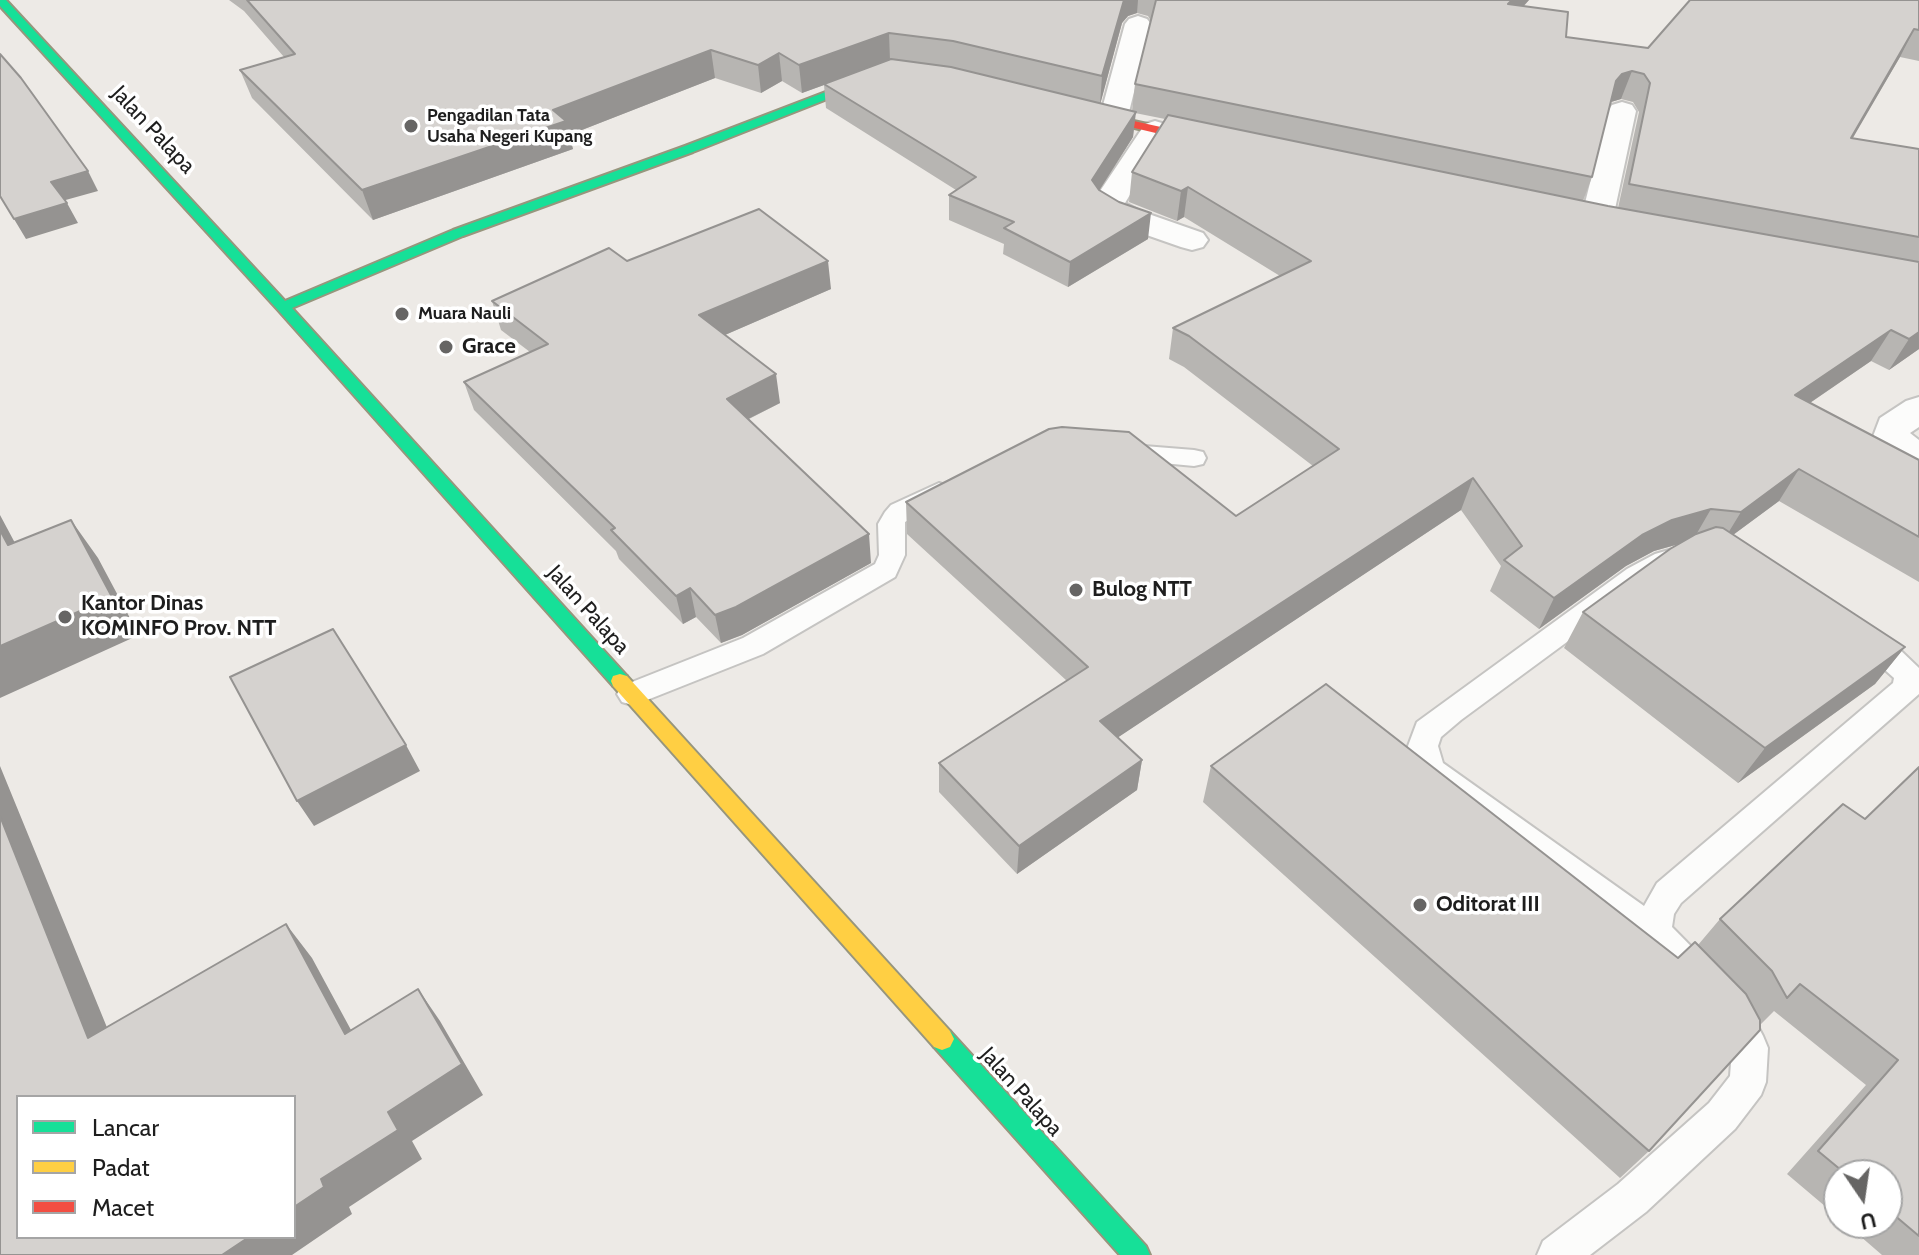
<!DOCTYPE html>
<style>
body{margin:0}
#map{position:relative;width:1919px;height:1255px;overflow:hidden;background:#edeae6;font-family:Cabin,sans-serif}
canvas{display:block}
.legend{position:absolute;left:16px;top:1095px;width:280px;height:144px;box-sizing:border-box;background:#fff;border:2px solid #a5a5a5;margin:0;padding:10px 14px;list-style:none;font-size:24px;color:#1e1e1e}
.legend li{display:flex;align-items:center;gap:16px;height:40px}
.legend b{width:40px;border:2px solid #a5a5a5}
.north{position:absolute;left:1823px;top:1159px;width:80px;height:80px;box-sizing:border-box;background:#fff;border:2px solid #a5a5a5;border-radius:50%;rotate:167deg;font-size:22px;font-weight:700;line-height:32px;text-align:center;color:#1e1e1e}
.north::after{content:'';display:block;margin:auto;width:28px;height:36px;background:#666564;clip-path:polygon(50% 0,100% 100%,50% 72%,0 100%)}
</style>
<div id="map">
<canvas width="1919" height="1255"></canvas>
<ul class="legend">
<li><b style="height:10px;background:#16e098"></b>Lancar</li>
<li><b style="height:10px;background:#ffcf43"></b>Padat</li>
<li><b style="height:10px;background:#f24e42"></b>Macet</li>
</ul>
<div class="north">U</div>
</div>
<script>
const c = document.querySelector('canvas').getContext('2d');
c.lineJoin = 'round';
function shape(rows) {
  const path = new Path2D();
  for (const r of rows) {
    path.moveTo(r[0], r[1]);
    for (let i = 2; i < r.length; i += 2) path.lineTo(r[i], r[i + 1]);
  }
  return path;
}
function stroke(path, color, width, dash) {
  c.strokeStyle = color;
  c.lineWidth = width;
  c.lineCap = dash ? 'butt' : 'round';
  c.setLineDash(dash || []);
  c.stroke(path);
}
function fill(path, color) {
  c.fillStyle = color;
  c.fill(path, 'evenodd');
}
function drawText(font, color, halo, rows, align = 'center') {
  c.font = font + ' Cabin,sans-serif';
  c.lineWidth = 7;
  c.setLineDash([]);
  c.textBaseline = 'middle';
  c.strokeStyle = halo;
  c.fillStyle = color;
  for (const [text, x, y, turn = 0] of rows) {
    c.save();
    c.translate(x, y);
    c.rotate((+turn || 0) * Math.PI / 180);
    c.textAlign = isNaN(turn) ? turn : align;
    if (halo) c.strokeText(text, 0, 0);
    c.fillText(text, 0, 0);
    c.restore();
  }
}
const lane = shape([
 [1119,444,1194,450,1203,452,1206,458,1203,464,1194,466,1110,458,1107,452,1110,446,1119,444],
 [939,483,948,486,952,492,948,498,905,522,905,555,895,577,763,654,642,702,632,705,622,702,617,694,622,686,743,638,875,564,879,555,878,524,885,512,891,505,939,483],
 [1694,543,1711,543,1736,550,1896,646,1919,668,1919,694,1681,903,1674,914,1672,927,1744,1000,1763,1036,1768,1048,1766,1082,1761,1095,1735,1129,1646,1212,1590,1255,1537,1255,1543,1241,1618,1184,1709,1103,1730,1076,1732,1050,1718,1024,1642,943,1421,781,1409,760,1408,746,1417,722,1627,569,1655,554,1694,543],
 [1694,561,1718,564,1876,662,1894,678,1893,683,1657,883,1644,906,1443,763,1438,746,1441,737,1461,720,1647,583,1673,568,1694,561]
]);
const street = shape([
 [1138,16,1147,19,1151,24,1127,120,1123,126,1113,129,1103,126,1099,120,1125,24,1129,19,1138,16],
 [1622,102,1632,105,1636,111,1612,223,1607,230,1596,233,1585,230,1580,223,1608,111,1612,105,1622,102],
 [1155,121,1165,124,1169,130,1125,203,1140,211,1203,233,1208,240,1203,247,1192,250,1181,247,1118,225,1098,213,1093,206,1096,197,1145,124,1155,121],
 [1919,397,1919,427,1910,433,1919,440,1919,472,1905,468,1877,448,1872,439,1880,418,1906,401,1919,397]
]);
const fast = shape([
 [0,0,6,0,285,301,453,230,685,146,875,73,883,73,883,77,693,152,463,236,292,308,627,676,629,681,627,686,613,686,278,310,0,6,0,0],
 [942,1028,950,1031,1146,1246,1150,1255,1120,1255,934,1047,930,1039,934,1031,942,1028]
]);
const slow = shape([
 [620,674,627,676,950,1031,954,1039,950,1047,942,1050,934,1047,613,686,611,681,613,676,620,674]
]);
const jam = shape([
 [1075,108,1215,139,1221,143,1215,147,1071,113,1069,111,1075,108]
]);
stroke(lane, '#c5c4c2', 4);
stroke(street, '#c5c4c2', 4);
stroke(fast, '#97967d', 4);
stroke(slow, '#97967d', 4);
stroke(jam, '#97967d', 4);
fill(lane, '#fcfcfb');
fill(street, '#fcfcfb');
fill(fast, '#16e098');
fill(slow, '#ffcf43');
fill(jam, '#f24e42');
fill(shape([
 [229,0,1529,0,1524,6,1566,37,1648,48,1919,0,1919,61,1900,57,1852,138,1919,149,1919,349,1889,370,1871,361,1810,403,1919,460,1919,582,1779,501,1733,535,1905,647,1875,684,1738,783,1564,648,1583,612,1676,545,1654,551,1626,566,1539,629,1490,591,1501,566,1461,510,1118,737,1142,760,1137,790,1017,874,939,792,939,763,1067,681,907,534,906,502,1236,516,1313,466,1184,367,1169,359,1173,328,1280,276,1184,217,1177,221,1129,202,1132,172,1165,119,1135,113,1133,137,1099,191,1148,239,1068,287,1003,254,1004,244,949,220,949,195,956,190,826,108,824,85,802,93,782,81,761,93,715,78,569,135,573,149,373,220,252,98,240,70,284,57,244,11],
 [1137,13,1148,16,1151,21,1135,84,1132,111,1100,104,1122,23,1128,16],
 [1621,99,1633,102,1639,112,1618,208,1583,201,1592,177,1611,102],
 [627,261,831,289,725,335,780,403,749,419,871,563,742,635,721,643,696,617,683,624,619,559,616,551,474,410,464,382,530,352,501,330,492,301],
 [1211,766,1678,958,1698,945,1720,919,1865,819,1919,767,1919,1255,1882,1255,1845,1223,1887,1223,1887,1175,1839,1175,1839,1218,1787,1174,1866,1085,1774,1011,1760,1025,1649,1151,1620,1178,1203,802]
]), '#b7b5b2');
fill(shape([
 [1124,0,1138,0,1137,13,1128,16,1122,23,1100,105,1102,76],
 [1512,0,1529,0,1500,31,1508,4],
 [1914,29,1900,57,1836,167,1851,138],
 [889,33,890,61,802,93,799,65],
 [711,50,715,78,569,135,573,149,373,220,362,190,553,110],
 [779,53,782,81,761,93,758,65],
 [1632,71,1621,99,1611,102,1616,81,1622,74],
 [1136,112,1133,137,1090,205,1092,180],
 [88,171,98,191,62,201,51,182],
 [1188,187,1184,217,1177,221,1181,191],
 [67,203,78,223,26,239,14,219],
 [1151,213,1148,239,1068,287,1070,262],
 [828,261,831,289,704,344,699,315],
 [1891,330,1871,361,1776,426,1795,395],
 [1919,332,1919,349,1889,370,1909,339],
 [776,374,780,403,732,427,727,399],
 [1799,469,1779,501,1722,543,1741,512],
 [1473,478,1461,510,1096,752,1100,721],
 [1711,509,1693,540,1654,551,1626,566,1539,629,1554,598,1642,535,1672,520],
 [0,515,37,584,8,545,0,530],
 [71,520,98,558,139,635,0,698,0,646],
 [869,534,871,563,742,635,721,643,715,615],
 [690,588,696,617,683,624,676,596],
 [1905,647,1875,684,1738,783,1765,748],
 [406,745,420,771,314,826,297,801],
 [1142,760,1137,790,1017,874,1019,846],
 [0,766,124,1069,88,1038,0,816],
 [286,924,312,958,370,1065,345,1034],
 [418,989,440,1021,483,1095,412,1141,422,1159,349,1207,352,1214,292,1255,222,1255,249,1237,294,1237,294,1207,388,1112]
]), '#959391');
const building = shape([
 [247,0,1124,0,1102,76,953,41,889,33,799,65,779,53,758,65,711,50,553,110,566,121,362,190,240,70,295,54,247,0],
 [1156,0,1512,0,1508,4,1568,12,1566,37,1648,48,1690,0,1919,0,1919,30,1914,29,1851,138,1919,149,1919,237,1629,184,1650,83,1644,74,1632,71,1622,74,1616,81,1592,177,1135,84,1156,0],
 [0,54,21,78,88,171,51,182,67,203,14,219,0,196,0,54],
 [891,59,951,67,1136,112,1092,180,1099,190,1119,202,1151,213,1070,262,1004,228,1014,222,949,195,976,177,824,84,891,59],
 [1168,115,1608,206,1919,262,1919,332,1909,339,1891,330,1795,395,1919,460,1919,537,1799,469,1741,512,1711,509,1672,520,1642,535,1554,598,1504,560,1522,546,1473,478,1100,721,1142,760,1019,846,939,763,1088,667,906,502,1049,429,1062,427,1129,432,1236,516,1339,449,1189,336,1173,328,1311,261,1188,187,1181,191,1132,172,1168,115],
 [759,209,828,261,699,315,776,374,727,399,869,534,736,607,715,615,690,588,676,596,611,530,615,528,464,382,548,344,492,301,609,248,627,261,759,209],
 [71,520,112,597,0,646,0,530,8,545,71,520],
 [1716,527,1723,528,1905,647,1765,748,1583,612,1670,549,1696,534,1716,527],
 [333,629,406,745,297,801,230,677,333,629],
 [1326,684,1678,958,1695,942,1746,994,1760,1020,1760,1030,1649,1151,1211,766,1326,684],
 [1919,767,1919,1236,1887,1209,1887,1175,1847,1175,1818,1151,1898,1060,1800,984,1787,998,1772,971,1720,919,1843,804,1865,819,1919,767],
 [0,816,88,1038,286,924,345,1034,418,989,462,1064,388,1112,398,1130,321,1179,324,1187,294,1207,294,1097,18,1097,18,1237,249,1237,222,1255,0,1255,0,816]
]);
fill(building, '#d5d2cf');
stroke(building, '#959391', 2);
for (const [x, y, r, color] of [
 [411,126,8,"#666564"],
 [402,314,8,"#666564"],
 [446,347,8,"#666564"],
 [1076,590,8,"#666564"],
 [65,617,8,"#666564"],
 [1420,905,8,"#666564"]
]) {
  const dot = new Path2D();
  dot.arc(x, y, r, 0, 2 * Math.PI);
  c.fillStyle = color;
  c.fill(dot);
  stroke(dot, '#fff', 3);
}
drawText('bold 18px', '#1e1e1e', '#fff', [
 ["Pengadilan Tata",427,116],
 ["Usaha Negeri Kupang",427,137],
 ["Muara Nauli",418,314]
], 'left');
drawText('22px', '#1e1e1e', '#fff', [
 ["Jalan Palapa",153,130,47],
 ["Jalan Palapa",588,610,48],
 ["Jalan Palapa",1021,1092,48]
]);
drawText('bold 22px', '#1e1e1e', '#fff', [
 ["Grace",462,347],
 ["Bulog NTT",1092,590],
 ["Kantor Dinas",81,604],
 ["KOMINFO Prov. NTT",81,629],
 ["Oditorat III",1436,905]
], 'left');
</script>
